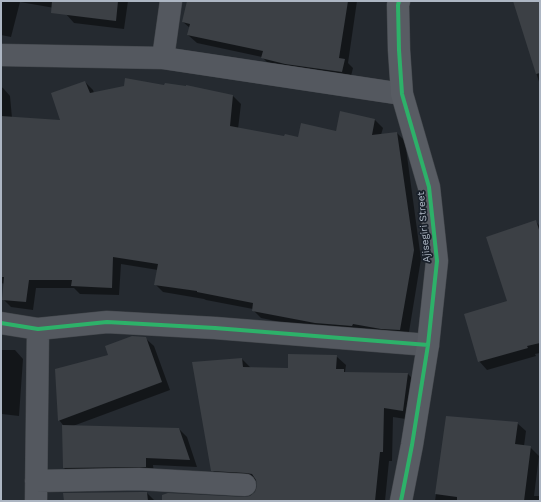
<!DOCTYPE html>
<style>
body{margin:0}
#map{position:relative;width:541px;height:502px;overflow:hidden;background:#252a30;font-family:"Work Sans",sans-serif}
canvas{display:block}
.frame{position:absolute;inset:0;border:2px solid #adb6c3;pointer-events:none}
</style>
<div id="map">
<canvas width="541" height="502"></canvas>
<div class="frame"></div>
</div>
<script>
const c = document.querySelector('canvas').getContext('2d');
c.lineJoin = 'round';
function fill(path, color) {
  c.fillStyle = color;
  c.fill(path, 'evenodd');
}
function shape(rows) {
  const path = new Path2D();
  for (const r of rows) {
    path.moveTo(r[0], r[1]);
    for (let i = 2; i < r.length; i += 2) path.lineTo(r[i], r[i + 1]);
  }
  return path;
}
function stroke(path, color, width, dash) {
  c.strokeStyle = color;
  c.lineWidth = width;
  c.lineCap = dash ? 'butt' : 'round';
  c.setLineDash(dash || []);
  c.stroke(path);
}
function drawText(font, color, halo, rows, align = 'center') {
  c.font = font + ' "Work Sans",sans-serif';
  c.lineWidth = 3.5;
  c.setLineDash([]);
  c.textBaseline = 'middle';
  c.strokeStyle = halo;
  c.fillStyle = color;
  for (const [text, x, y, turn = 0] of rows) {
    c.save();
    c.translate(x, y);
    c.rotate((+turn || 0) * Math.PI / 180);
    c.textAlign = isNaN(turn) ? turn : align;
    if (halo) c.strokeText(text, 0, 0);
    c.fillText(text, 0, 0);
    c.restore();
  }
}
fill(shape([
 [1,1,128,1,124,29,74,23,66,14,66,10,20,2,11,37,1,35],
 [188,1,357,1,348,63,353,68,350,80,271,66,262,57,197,43,188,35,190,28,183,22],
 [514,1,540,1,540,85],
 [85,82,93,90,94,93,165,86,233,96,241,104,238,129,285,137,299,138,336,132,341,112,375,120,383,128,381,135,397,133,405,141,421,259,408,338,324,331,261,318,253,310,253,309,206,300,204,299,163,292,155,284,158,270,121,264,119,295,80,294,74,288,36,288,33,310,11,307,3,299,5,284,1,283,1,87,3,88,10,96,12,118,61,121],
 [535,221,540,226,540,353,535,354,536,356,487,370,479,361,509,302],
 [145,338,154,346,170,390,73,426,179,429,187,437,197,467,153,465,154,474,71,475,64,468,63,425,59,420,110,356],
 [1,350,15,350,23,359,19,416,2,414,1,457],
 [336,356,346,365,345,372,346,373,408,374,417,383,412,420,393,417,392,461,389,461,385,501,190,501,251,497,256,493,258,482,221,479,212,470,242,359,251,368,289,369],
 [447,417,517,423,526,431,524,446,530,447,539,456,534,496,540,496,540,501,435,501],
 [147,493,155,501,65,501]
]), '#0007');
fill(shape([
 [52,1,118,1,116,21,51,13],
 [187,1,348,1,339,58,345,59,342,72,285,64,261,58,263,51,187,35,190,24,182,22],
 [513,1,540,1,540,73,536,74],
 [125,78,164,85,165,83,186,86,186,85,233,95,230,126,284,136,285,134,298,137,301,123,336,131,340,111,375,119,372,135,397,132,414,250,400,330,381,329,353,324,352,326,315,323,252,311,253,303,197,292,197,291,154,285,158,264,113,257,112,288,71,286,72,280,29,280,26,302,2,300,4,277,1,277,1,116,60,120,51,93,85,81,90,93,124,86],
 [536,220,540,233,540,343,527,346,528,348,478,362,464,314,507,301,486,237],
 [132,336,146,337,162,382,58,421,55,369,108,355,105,346],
 [288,354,337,355,336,369,344,369,344,372,408,373,403,411,384,408,383,452,380,452,375,501,162,501,162,495,168,493,245,497,250,496,255,492,257,486,256,480,252,474,246,473,211,471,192,362,242,358,243,367,288,368],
 [446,416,518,422,515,444,531,446,524,501,457,501,457,497,435,494],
 [62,425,179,428,190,460,146,458,146,467,63,468],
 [139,492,147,492,148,501,64,501,63,493]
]), '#3c4045');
const street = shape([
 [1,55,163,58,402,94],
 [163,58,171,1],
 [1,323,38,329,107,322,215,328,428,345],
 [36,481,139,479,245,485],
 [36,501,38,329]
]);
const secondary = shape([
 [399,1,398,5,399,50,402,94,429,187,437,261,428,345,412,445,401,501]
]);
stroke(street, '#42464b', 23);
stroke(secondary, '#42464b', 23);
stroke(street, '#54585f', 22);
stroke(secondary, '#585c63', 22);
stroke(shape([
 [399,1,398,5,399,50,402,94,429,187,437,261,428,345,412,445,401,501],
 [1,323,38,329,107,322,215,328,428,345]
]), '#2db169', 4);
drawText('10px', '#adb6c3', '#19202a', [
 ["Ajisegiri Street",424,227,-95]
]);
</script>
